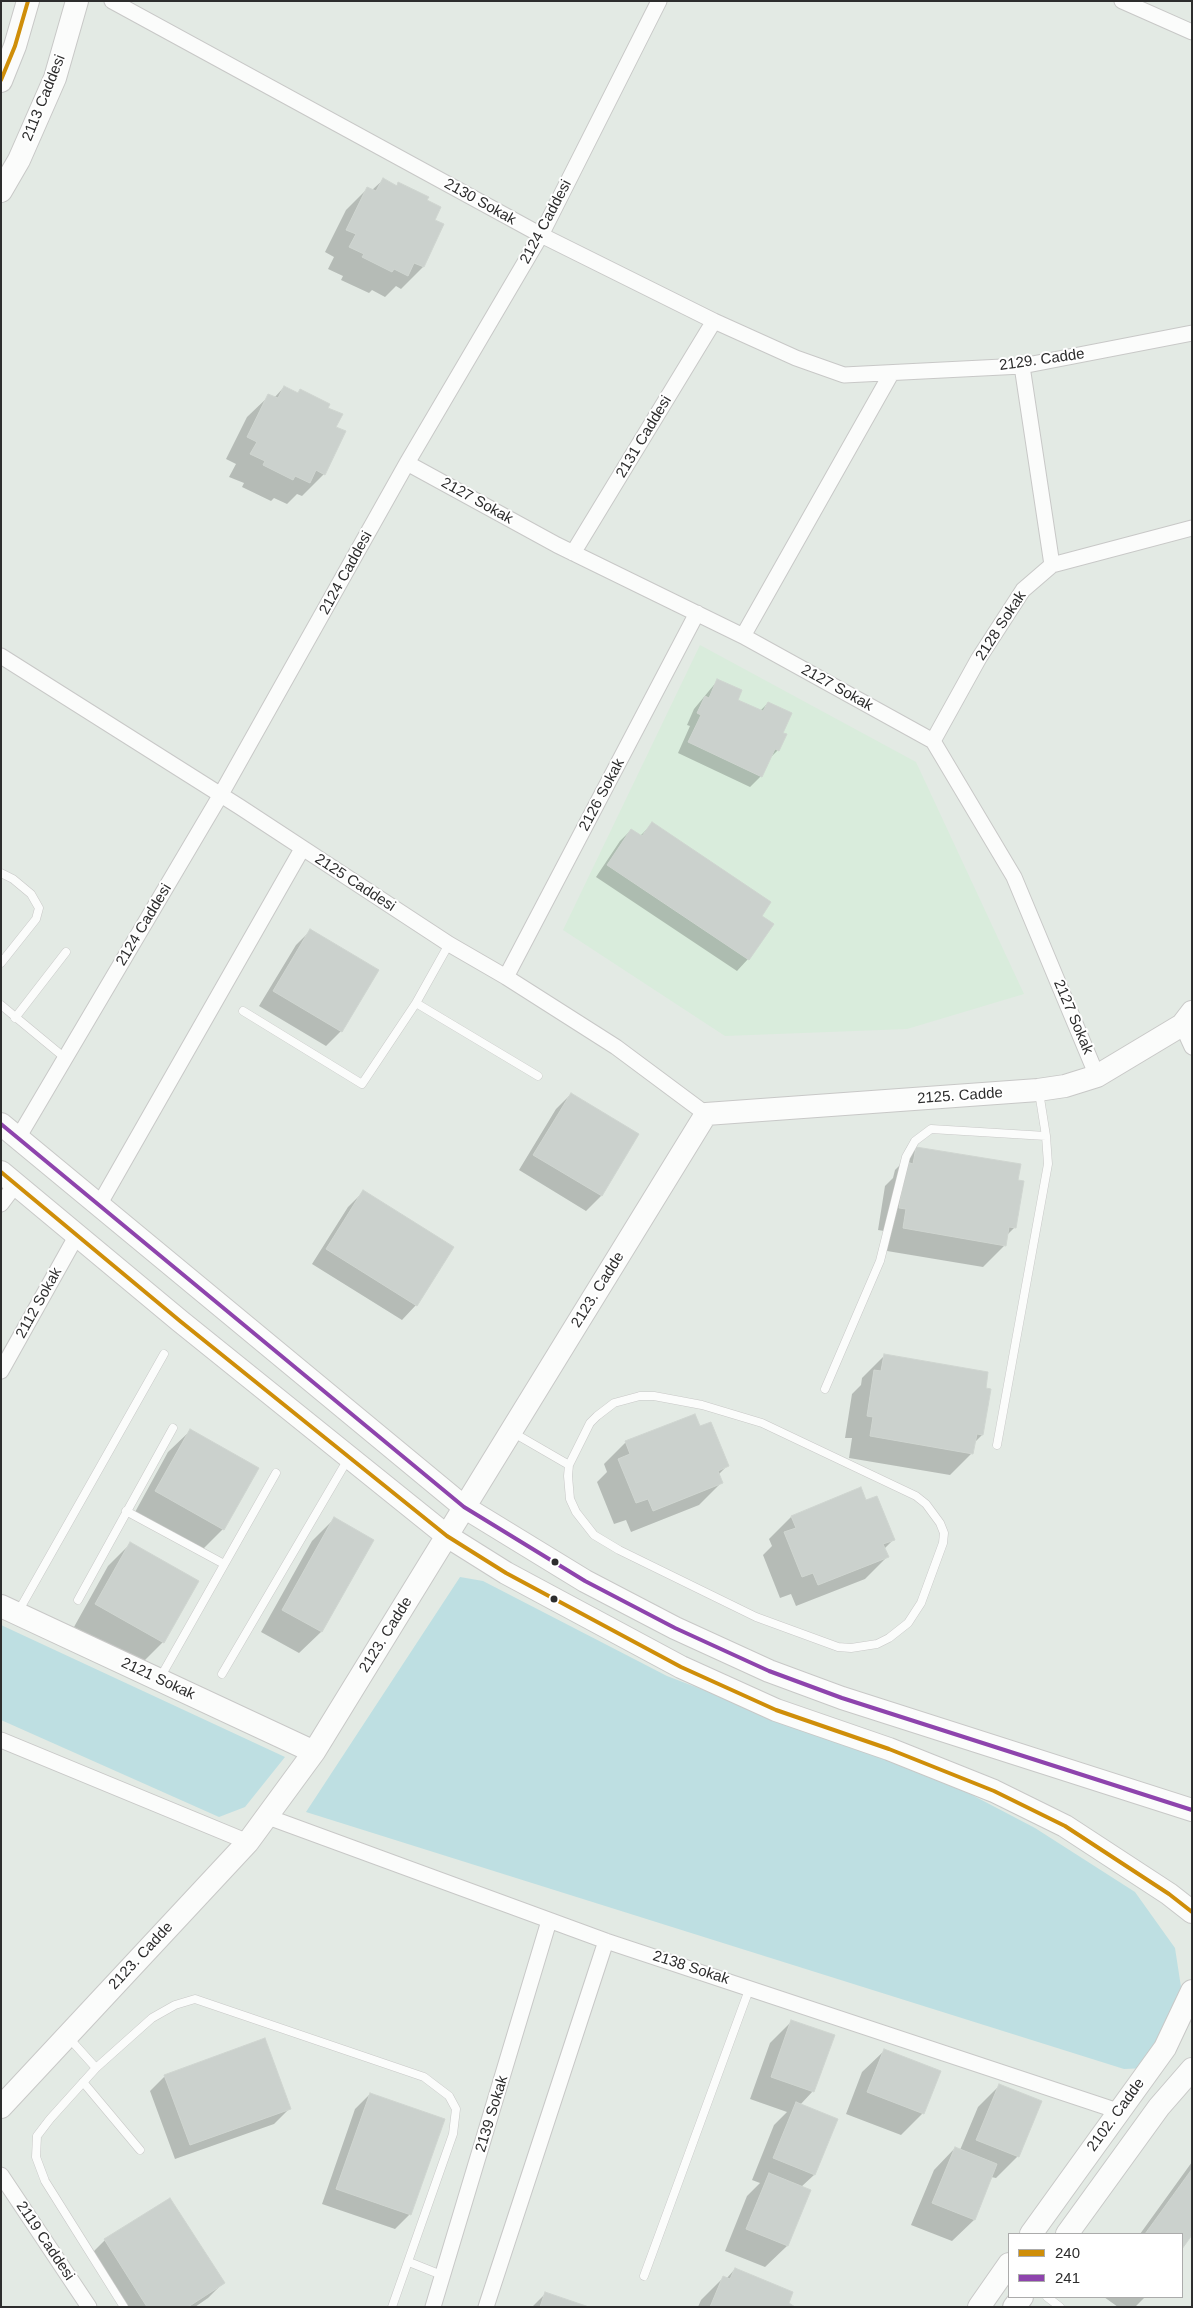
<!DOCTYPE html>
<style>
body{margin:0}
#map{position:relative;width:1193px;height:2308px;overflow:hidden;background:#e3eae4;font-family:Helvetica,sans-serif}
canvas{display:block}
.frame{position:absolute;inset:0;border:2px solid #2d2d2d;pointer-events:none}
.legend{position:absolute;left:1008px;top:2233px;width:175px;height:65px;box-sizing:border-box;background:#fff;border:1px solid #ababab;margin:0;padding:6px 9px;list-style:none;font-size:15px;color:#2d2d2d}
.legend li{display:flex;align-items:center;gap:10px;height:25px}
.legend b{width:25px;border:1px solid #ababab}
</style>
<div id="map">
<canvas width="1193" height="2308"></canvas>
<div class="frame"></div>
<ul class="legend">
<li><b style="height:6px;background:#cf8e09"></b>240</li>
<li><b style="height:6px;background:#8e44ad"></b>241</li>
</ul>
</div>
<script>
const c = document.querySelector('canvas').getContext('2d');
c.lineJoin = 'round';
function fill(path, color) {
  c.fillStyle = color;
  c.fill(path, 'evenodd');
}
function shape(rows) {
  const path = new Path2D();
  for (const r of rows) {
    path.moveTo(r[0], r[1]);
    for (let i = 2; i < r.length; i += 2) path.lineTo(r[i], r[i + 1]);
  }
  return path;
}
function stroke(path, color, width, dash) {
  c.strokeStyle = color;
  c.lineWidth = width;
  c.lineCap = dash ? 'butt' : 'round';
  c.setLineDash(dash || []);
  c.stroke(path);
}
function drawText(font, color, halo, rows, align = 'center') {
  c.font = font + ' Helvetica,sans-serif';
  c.lineWidth = 4;
  c.setLineDash([]);
  c.textBaseline = 'middle';
  c.strokeStyle = halo;
  c.fillStyle = color;
  for (const [text, x, y, turn = 0] of rows) {
    c.save();
    c.translate(x, y);
    c.rotate((+turn || 0) * Math.PI / 180);
    c.textAlign = isNaN(turn) ? turn : align;
    if (halo) c.strokeText(text, 0, 0);
    c.fillText(text, 0, 0);
    c.restore();
  }
}
fill(shape([
 [700,645,916,762,1024,994,907,1029,725,1036,563,930]
]), '#d9ecdc');
fill(shape([
 [460,1577,483,1581,667,1676,953,1785,1035,1828,1135,1892,1175,1948,1181,1987,1147,2068,1124,2069,306,1812],
 [1,1625,285,1757,245,1807,219,1817,1,1720]
]), '#bedfe2');
fill(shape([
 [383,180,396,186,399,183,426,201,434,220,443,225,423,267,401,289,396,286,385,297,372,290,369,293,341,280,343,276,328,269,334,257,325,252,346,210,368,188,372,190],
 [284,387,297,394,300,391,326,408,335,428,324,474,302,496,297,494,287,504,274,498,271,501,242,487,244,483,229,477,236,464,226,459,247,417,269,396,274,398],
 [718,680,736,700,760,711,768,703,781,733,778,750,769,759,761,776,750,787,678,753,690,726,687,725,694,709],
 [652,824,760,917,748,959,737,971,596,877,620,841,631,830,640,836],
 [311,930,378,971,341,1031,326,1046,259,1006,296,945],
 [571,1094,638,1135,601,1196,586,1211,519,1170,556,1109],
 [917,1148,1017,1181,1015,1227,1006,1236,1005,1245,983,1267,881,1250,884,1231,878,1230,885,1186,893,1178,895,1170],
 [363,1192,416,1305,402,1320,312,1264,348,1207],
 [884,1356,982,1435,974,1443,972,1453,950,1475,849,1458,852,1438,845,1438,852,1394,861,1385,862,1378],
 [694,1415,699,1428,727,1466,718,1475,721,1483,699,1505,631,1532,626,1520,614,1524,597,1482,607,1472,604,1464,625,1443],
 [190,1431,223,1529,201,1551,134,1514,168,1452],
 [865,1502,893,1540,884,1549,887,1557,865,1579,796,1606,791,1594,780,1598,763,1555,772,1546,769,1539,791,1517],
 [334,1519,372,1540,321,1632,299,1653,261,1632,312,1541],
 [130,1544,163,1642,141,1664,74,1627,108,1566],
 [792,2021,813,2091,800,2105,814,2175,801,2187,787,2246,765,2267,725,2251,747,2196,760,2183,752,2180,774,2125,787,2112,750,2099,770,2043],
 [884,2051,923,2113,901,2135,846,2114,862,2072],
 [165,2076,289,2109,274,2124,175,2159,150,2091],
 [1000,2085,1040,2102,1018,2156,996,2178,991,2177,974,2220,952,2241,911,2225,934,2170,955,2148,960,2150,978,2107],
 [370,2094,410,2214,395,2229,322,2204,355,2109],
 [1192,2162,1192,2233,1182,2247,1182,2234,1140,2234],
 [169,2199,223,2283,208,2298,195,2307,122,2307,90,2255,105,2240],
 [735,2269,787,2304,794,2307,698,2307,701,2300,723,2278,726,2279],
 [546,2293,585,2307,532,2307],
 [1104,2297,1145,2297,1135,2307,1118,2307]
]), '#0003');
const building = shape([
 [383,178,397,186,398,182,429,197,427,200,441,207,435,220,444,224,424,267,414,263,408,276,394,269,392,272,362,257,364,254,349,247,356,234,346,230,367,187,376,191,383,178],
 [284,386,298,393,300,389,330,404,328,408,343,414,336,427,346,431,325,475,316,470,310,483,295,476,293,480,263,465,265,461,250,454,257,442,247,437,268,394,278,398,284,386],
 [717,679,742,690,738,700,763,711,768,702,792,713,783,733,787,734,779,751,775,749,762,777,688,742,701,715,697,713,705,696,709,698,717,679],
 [652,822,771,902,762,916,774,924,749,960,607,865,631,829,642,836,652,822],
 [310,929,379,970,342,1032,273,991,310,929],
 [571,1093,639,1134,602,1196,533,1155,571,1093],
 [916,1147,1021,1164,1018,1180,1024,1181,1016,1228,1009,1227,1006,1246,903,1228,906,1209,899,1208,907,1162,913,1164,916,1147],
 [363,1190,454,1247,417,1306,326,1249,363,1190],
 [884,1354,988,1372,986,1388,991,1389,983,1435,977,1434,973,1454,870,1436,873,1417,867,1416,874,1370,881,1371,884,1354],
 [695,1414,700,1426,711,1422,729,1466,718,1471,723,1483,653,1511,648,1499,636,1503,618,1459,630,1454,625,1441,695,1414],
 [190,1429,259,1468,224,1530,155,1491,190,1429],
 [861,1487,866,1500,877,1496,895,1540,883,1544,889,1557,818,1585,813,1573,802,1577,784,1532,796,1528,791,1516,861,1487],
 [334,1517,374,1540,322,1632,282,1610,334,1517],
 [130,1542,199,1581,164,1643,95,1604,130,1542],
 [791,2020,835,2035,814,2092,771,2077,791,2020],
 [265,2038,291,2109,190,2145,164,2075,265,2038],
 [884,2049,941,2071,924,2114,867,2092,884,2049],
 [999,2084,1042,2101,1019,2157,976,2140,999,2084],
 [370,2093,445,2119,411,2215,336,2189,370,2093],
 [796,2102,838,2119,815,2175,773,2158,796,2102],
 [955,2147,997,2164,975,2220,932,2203,955,2147],
 [1192,2169,1192,2235,1182,2249,1182,2234,1145,2234,1192,2169],
 [769,2173,811,2190,788,2246,746,2229,769,2173],
 [170,2198,225,2283,188,2307,147,2307,104,2239,170,2198],
 [735,2268,793,2292,789,2303,795,2307,710,2307,723,2276,730,2279,735,2268],
 [545,2292,589,2307,540,2307,545,2292]
]);
fill(building, '#cbd1cd');
stroke(building, '#cfd5d0', 1);
const lane = shape([
 [1,873,13,879,31,894,39,908,36,919,1,963],
 [416,1003,538,1076],
 [1,1005,65,1058],
 [243,1011,362,1084,416,1003,449,944],
 [15,1018,66,952],
 [825,1389,880,1261,906,1157,915,1141,931,1129,1046,1136],
 [640,1396,654,1396,702,1405,762,1423,916,1496,926,1504,940,1523,944,1533,943,1543,921,1603,908,1623,889,1638,877,1644,851,1648,838,1647,756,1617,619,1550,594,1535,576,1512,570,1499,568,1476,569,1465,590,1423,597,1416,614,1403,640,1396],
 [512,1432,569,1465],
 [997,1445,1048,1164,1046,1136,1039,1092],
 [126,1511,224,1564],
 [78,1600,173,1428],
 [18,1612,164,1354],
 [222,1674,348,1459],
 [160,1678,276,1473],
 [69,2038,96,2068],
 [83,2082,140,2150],
 [409,2262,444,2276],
 [644,2276,750,1987],
 [1047,2297,1060,2307],
 [124,2307,45,2181,36,2157,37,2136,50,2119,96,2068,152,2018,175,2005,195,1999,424,2077,449,2096,456,2109,453,2134,392,2307]
]);
const street = shape([
 [112,1,541,235,714,321,796,358,844,375,1022,366,1192,333],
 [1122,1,1192,32],
 [1022,366,1052,565],
 [407,463,557,545,743,636,933,741,1014,877,1097,1076],
 [573,553,714,321],
 [743,636,891,374],
 [1,656,240,807,449,944,506,977,616,1047,706,1114],
 [933,741,979,658,1023,590,1052,565,1192,528],
 [506,977,697,613],
 [1182,1025,1192,1047],
 [18,1138,220,796,407,463,541,235,659,1],
 [1,1204,16,1184],
 [99,1205,302,849],
 [1,1371,77,1235],
 [1,1740,248,1842],
 [268,1817,606,1941,1118,2111],
 [1,2175,89,2307],
 [433,2307,549,1921],
 [486,2307,606,1941]
]);
const secondary = shape([
 [1,81,15,46,28,1],
 [1,191,19,160,55,78,77,1],
 [1,1124,464,1507,585,1581,675,1628,769,1671,842,1698,1192,1810],
 [1,1172,180,1321,447,1536,506,1573,681,1667,776,1710,889,1749,994,1791,1065,1826,1169,1894,1192,1912],
 [1,1606,314,1752],
 [1,2107,248,1842,314,1752,706,1114,1038,1090,1065,1086,1097,1076,1182,1025,1192,1012],
 [1031,2234,1165,2048,1192,1991],
 [1067,2234,1159,2107,1192,2069],
 [979,2307,1009,2264],
 [1014,2307,1022,2297]
]);
stroke(lane, '#c8c8c7', 9);
stroke(street, '#c8c8c7', 17);
stroke(secondary, '#c8c8c7', 24);
stroke(lane, '#fbfcfb', 8);
stroke(street, '#fbfcfb', 15);
stroke(secondary, '#fbfcfb', 22);
stroke(shape([
 [1,80,15,46,28,1],
 [1,1172,180,1321,447,1536,506,1573,681,1667,776,1710,889,1749,994,1791,1065,1826,1169,1894,1192,1912]
]), '#cf8e09', 4);
stroke(shape([
 [1,1124,464,1507,585,1581,675,1628,769,1671,842,1698,1192,1810]
]), '#8e44ad', 4);
for (const [x, y, r, color] of [
 [555,1562,4.5,"#2d2d2d"],
 [554,1599,4.5,"#2d2d2d"]
]) {
  const dot = new Path2D();
  dot.arc(x, y, r, 0, 2 * Math.PI);
  c.fillStyle = color;
  c.fill(dot);
  stroke(dot, '#fff', 2);
}
drawText('15px', '#2d2d2d', '#fff', [
 ["2113 Caddesi",44,98,-68],
 ["2130 Sokak",480,202,29],
 ["2124 Caddesi",546,222,-62],
 ["2129. Cadde",1042,360,-8],
 ["2131 Caddesi",644,437,-59],
 ["2127 Sokak",477,501,29],
 ["2124 Caddesi",346,573,-61],
 ["2128 Sokak",1001,626,-57],
 ["2127 Sokak",837,688,29],
 ["2126 Sokak",602,795,-62],
 ["2125 Caddesi",355,883,33],
 ["2124 Caddesi",144,925,-59],
 ["2127 Sokak",1073,1017,67],
 ["2125. Cadde",960,1096,-4],
 ["2123. Cadde",598,1290,-58],
 ["2112 Sokak",39,1303,-61],
 ["2123. Cadde",386,1635,-58],
 ["2121 Sokak",158,1679,25],
 ["2123. Cadde",141,1956,-47],
 ["2138 Sokak",691,1968,18],
 ["2139 Sokak",492,2114,-73],
 ["2102. Cadde",1116,2115,-54],
 ["2119 Caddesi",45,2241,56]
]);
</script>
